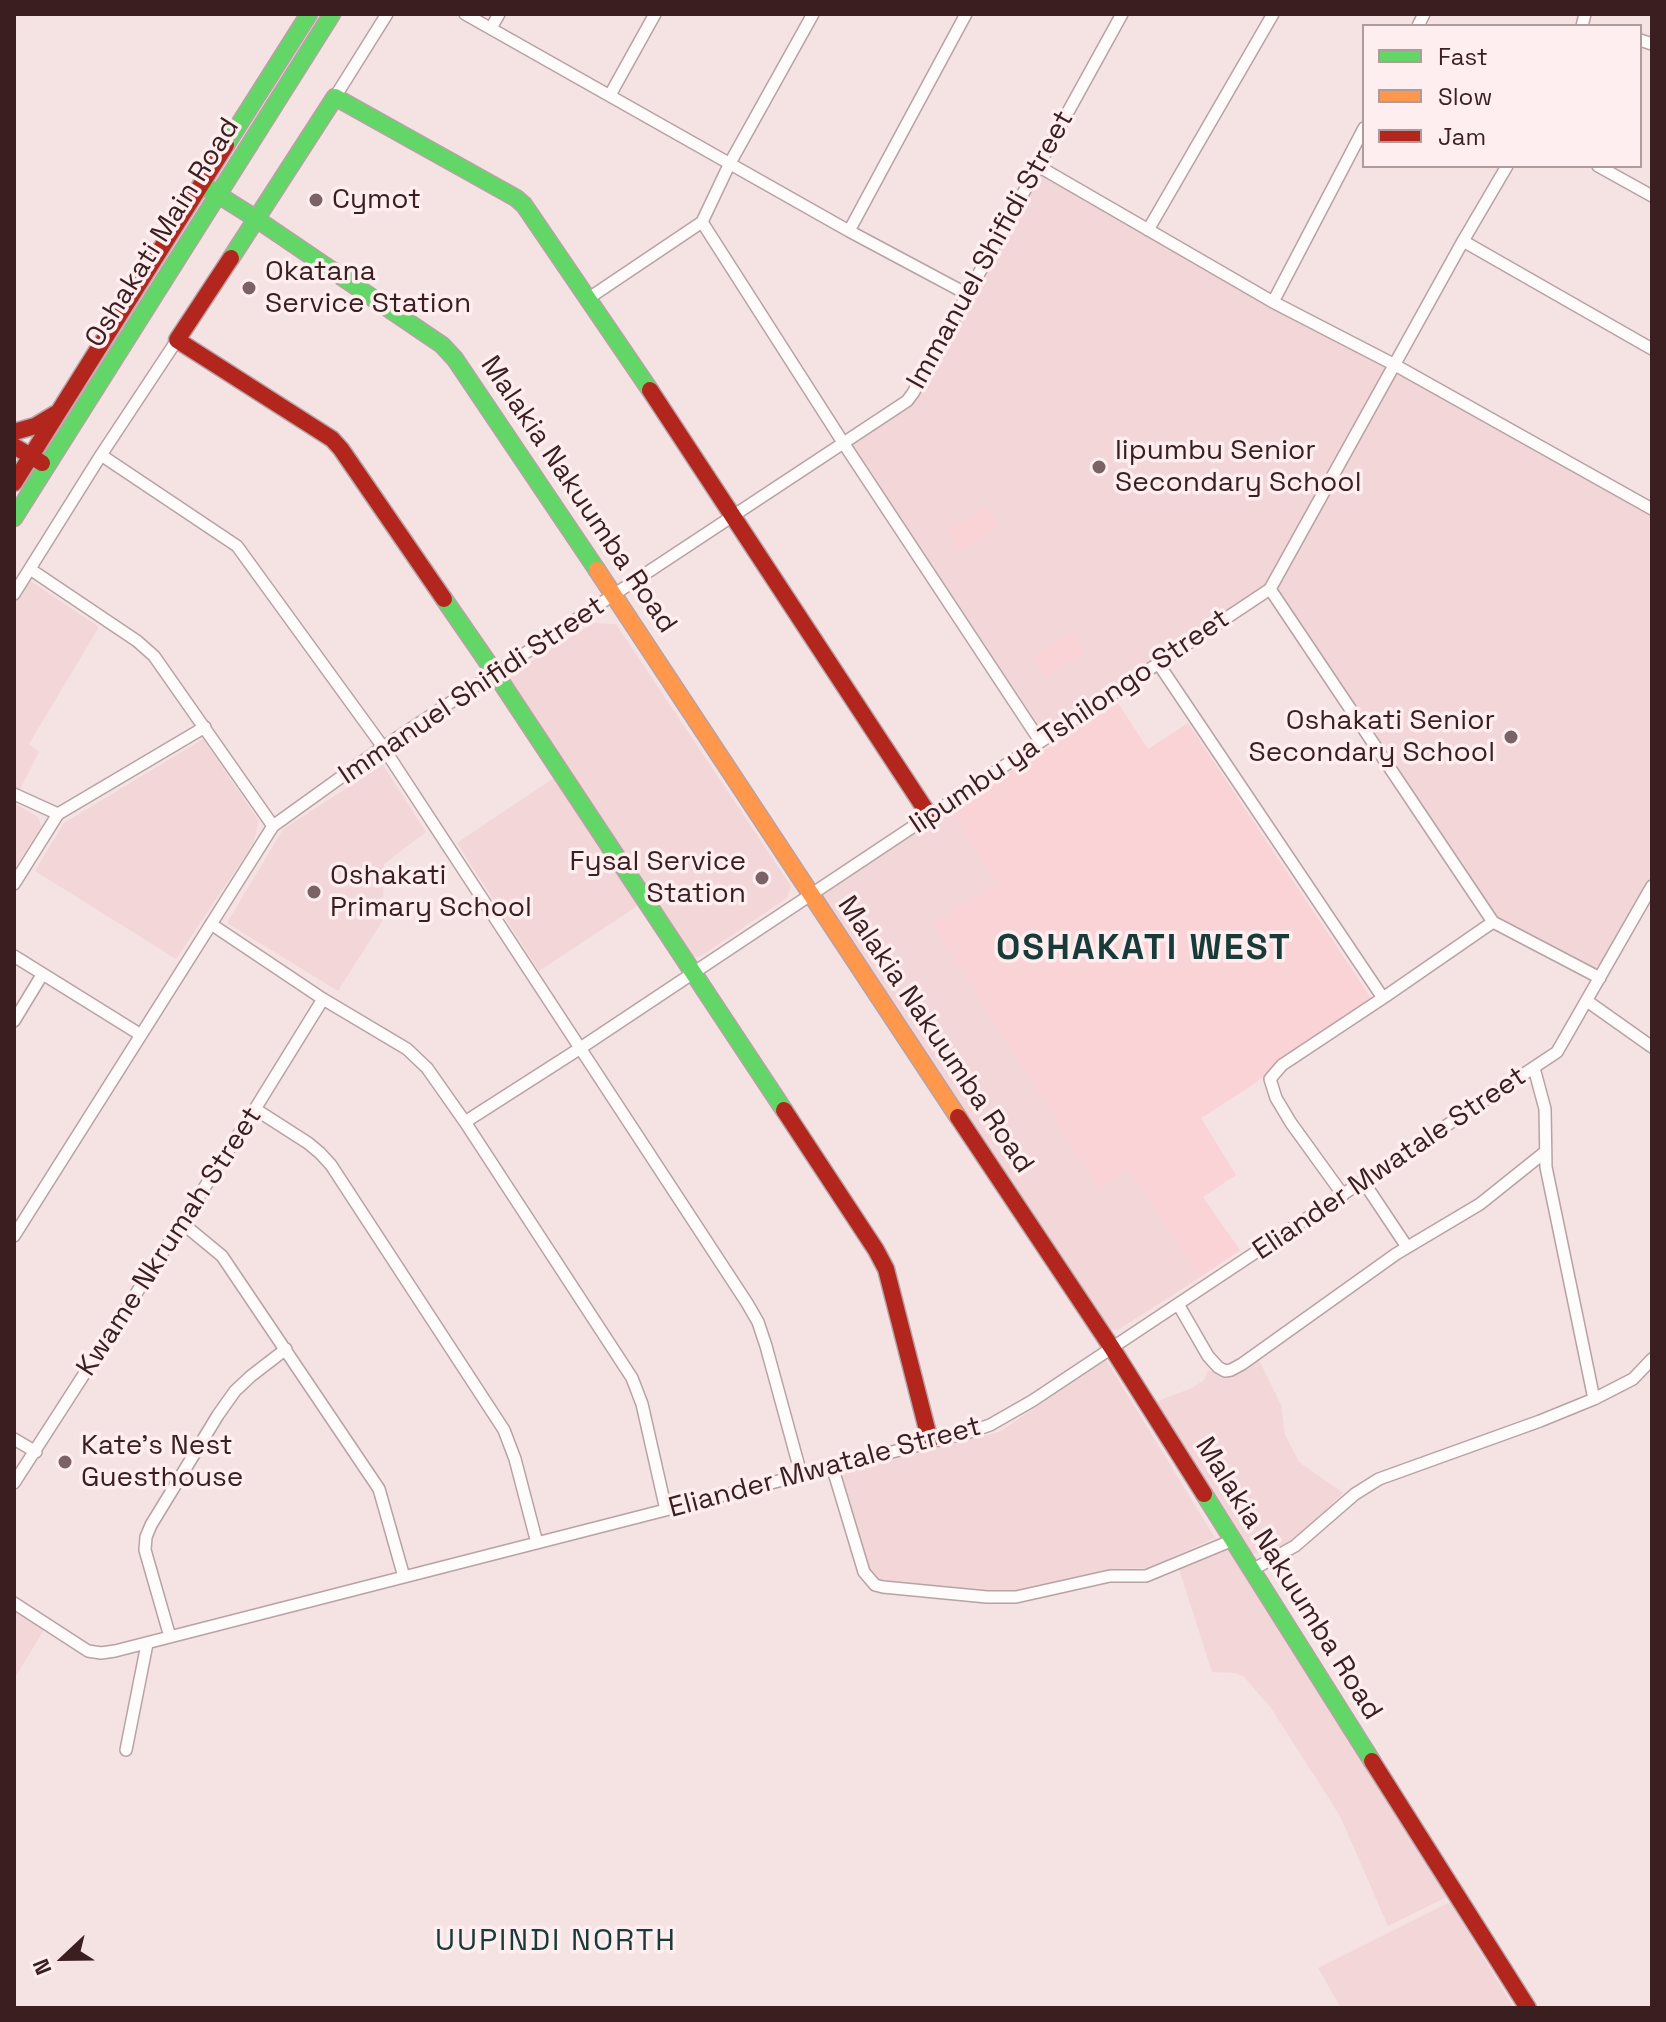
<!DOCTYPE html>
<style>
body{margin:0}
#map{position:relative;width:1666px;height:2022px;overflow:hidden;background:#f5e3e4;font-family:"Space Grotesk",sans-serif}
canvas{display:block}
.frame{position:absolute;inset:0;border:16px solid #3a1e20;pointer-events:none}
.legend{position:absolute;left:1362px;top:24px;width:280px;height:144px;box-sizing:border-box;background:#feeeef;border:2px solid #b09b9c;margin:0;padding:10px 14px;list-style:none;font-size:24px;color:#3a1e20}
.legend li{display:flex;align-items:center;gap:16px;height:40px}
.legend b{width:40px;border:2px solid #b09b9c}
.north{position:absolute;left:24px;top:1918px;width:80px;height:80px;-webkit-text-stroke:6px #feeeef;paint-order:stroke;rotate:248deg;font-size:22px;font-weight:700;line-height:32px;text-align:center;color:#3a1e20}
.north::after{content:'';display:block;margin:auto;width:28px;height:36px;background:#3a1e20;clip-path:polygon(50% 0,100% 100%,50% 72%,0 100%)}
</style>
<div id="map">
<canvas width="1666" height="2022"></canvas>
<div class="frame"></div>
<ul class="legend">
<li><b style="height:10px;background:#63d668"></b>Fast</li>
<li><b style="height:10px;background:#ff974d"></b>Slow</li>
<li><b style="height:10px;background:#b3261e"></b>Jam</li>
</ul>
<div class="north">N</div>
</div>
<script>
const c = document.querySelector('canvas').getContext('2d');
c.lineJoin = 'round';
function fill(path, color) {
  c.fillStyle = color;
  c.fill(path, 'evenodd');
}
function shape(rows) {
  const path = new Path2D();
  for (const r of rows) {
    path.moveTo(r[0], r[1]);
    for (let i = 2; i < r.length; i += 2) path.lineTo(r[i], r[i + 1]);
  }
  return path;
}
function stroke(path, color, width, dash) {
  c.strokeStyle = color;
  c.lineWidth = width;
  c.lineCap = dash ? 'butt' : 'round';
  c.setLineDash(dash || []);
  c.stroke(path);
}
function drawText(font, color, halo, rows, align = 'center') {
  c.font = font + ' "Space Grotesk",sans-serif';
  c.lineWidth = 7;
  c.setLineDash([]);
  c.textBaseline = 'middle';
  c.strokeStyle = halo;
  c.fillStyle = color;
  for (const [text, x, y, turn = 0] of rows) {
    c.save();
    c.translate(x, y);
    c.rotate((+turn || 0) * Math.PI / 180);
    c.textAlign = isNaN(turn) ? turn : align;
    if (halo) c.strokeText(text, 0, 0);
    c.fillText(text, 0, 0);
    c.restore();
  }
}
fill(shape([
 [1038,166,1652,509,1652,886,1600,978,1493,922,1270,589,1040,741,844,444,900,407],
 [29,580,99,627,29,744,39,752,19,791,14,788,14,604],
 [594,623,616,624,791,886,787,898,701,956,694,957,509,682,510,674],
 [203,739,259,821,253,844,176,959,35,871,64,823],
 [383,765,426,832,384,864,383,920,338,991,227,923,283,829],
 [554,778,639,905,539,971,457,843],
 [14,803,38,817,41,827,14,869],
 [950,810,996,882,932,924,1099,1188,1128,1169,1199,1278,1118,1330,1109,1329,820,897],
 [1258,1358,1281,1405,1285,1435,1299,1462,1343,1493,1294,1542,1261,1553,1249,1554,1155,1402,1192,1388,1204,1380,1208,1370,1223,1376,1234,1374],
 [1106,1360,1215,1538,1148,1568,1116,1569,987,1597,912,1589,869,1579,834,1474,999,1432],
 [1225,1543,1291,1647,1447,1897,1388,1926,1340,1816,1271,1708,1243,1676,1235,1673,1212,1672,1177,1563],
 [14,1603,47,1625,14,1679],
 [1450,1902,1514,2008,1341,2008,1318,1968]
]), '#f2d6d8');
fill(shape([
 [986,506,999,526,960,552,947,531],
 [1072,632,1085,652,1046,677,1033,657],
 [1118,703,1148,749,1188,723,1371,998,1248,1088,1201,1118,1236,1175,1203,1197,1240,1250,1199,1278,1128,1169,1099,1189,932,924,996,882,950,810]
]), '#f9d3d5');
const street = shape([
 [465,14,849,231,967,294],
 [813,14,730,163,702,222,844,444,1040,741],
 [1418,26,1424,14],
 [1582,26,1585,14],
 [491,28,499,14],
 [1640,40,1652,44],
 [610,95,655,14],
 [335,97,387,14],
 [1038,166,1273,302,1395,365,1652,509],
 [1598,166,1652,196],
 [1148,230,1273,14],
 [849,231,966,14],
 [1463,241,1652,349],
 [589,298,702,222],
 [1273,302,1364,128],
 [101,455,237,546,383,747,747,1303,758,1322,766,1346,801,1474],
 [30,569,137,641,154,656,273,826],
 [1270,589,1493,922,1600,978],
 [14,594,101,455,177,340],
 [1158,663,1383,998,1493,922],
 [14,794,58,814,205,727],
 [14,884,58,814],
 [211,924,323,999,407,1049,427,1068,465,1122,632,1378,642,1404,666,1510],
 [14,956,141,1035],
 [1587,1001,1652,1047],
 [14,1021,42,975],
 [1534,1068,1545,1109,1546,1167,1594,1399],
 [255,1109,308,1143,320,1153,331,1165,504,1430,515,1459,537,1543],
 [465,1122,579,1049,1270,589,1463,241,1507,166],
 [1363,1181,1407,1247],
 [1343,1195,1291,1123,1276,1098,1270,1079,1282,1065,1383,998],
 [182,1223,222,1256,379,1489,404,1577],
 [14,1236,273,826,383,747,907,401,913,393,1122,14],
 [1178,1304,1208,1356,1218,1367,1225,1371,1231,1370,1242,1364,1396,1254,1480,1204,1545,1152],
 [14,1439,36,1452],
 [832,1466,864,1572,875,1585,883,1587,987,1597,1016,1597,1110,1576,1146,1576,1233,1540],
 [14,1483,255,1109,323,999],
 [1252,1570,1295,1546,1355,1494,1379,1479,1540,1421,1594,1399,1633,1379,1652,1359],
 [14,1603,88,1651,101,1653,115,1651,970,1432,990,1425,1032,1401,1557,1052,1652,886],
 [170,1637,145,1550,146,1537,151,1525,218,1415,235,1391,251,1376,286,1349],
 [126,1750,147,1644]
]);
const fast = shape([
 [226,145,309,14],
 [201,184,255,218,442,345,455,359,597,570],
 [231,258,335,97,516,198,524,205,650,390],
 [14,518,332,14],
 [444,599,495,673,784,1110],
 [1204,1494,1372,1761]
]);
const slow = shape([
 [597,570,958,1117]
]);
const jam = shape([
 [231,258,177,340,332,439,341,449,444,599],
 [650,390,929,815],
 [14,432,35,426,55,414],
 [14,446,42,463],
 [14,483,226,145],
 [784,1110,876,1250,886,1269,930,1441],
 [958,1117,1112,1348,1204,1494],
 [1372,1761,1528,2008]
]);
stroke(street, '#b7a2a4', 14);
stroke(fast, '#b7a2a4', 19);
stroke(slow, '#b7a2a4', 19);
stroke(jam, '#b7a2a4', 19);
stroke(street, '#fefbfb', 11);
stroke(fast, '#63d668', 16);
stroke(slow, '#ff974d', 16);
stroke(jam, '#b3261e', 16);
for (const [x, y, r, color] of [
 [316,200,8,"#7b6365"],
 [249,288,8,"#7b6365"],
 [1099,467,8,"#7b6365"],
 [1511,737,8,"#7b6365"],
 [762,878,8,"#7b6365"],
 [314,892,8,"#7b6365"],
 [65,1462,8,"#7b6365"]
]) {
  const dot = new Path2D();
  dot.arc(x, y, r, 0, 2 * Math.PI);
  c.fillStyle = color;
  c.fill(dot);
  stroke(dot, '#feeeef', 3);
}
drawText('28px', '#3a1e20', '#feeeef', [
 ["Cymot",332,200],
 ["Okatana",265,272],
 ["Service Station",265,304],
 ["Iipumbu Senior",1115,451],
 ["Secondary School",1115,483],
 ["Oshakati Senior",1495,721,"right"],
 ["Secondary School",1495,753,"right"],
 ["Fysal Service",746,862,"right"],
 ["Station",746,894,"right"],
 ["Oshakati",330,876],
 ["Primary School",330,908],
 ["Kate's Nest",81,1446],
 ["Guesthouse",81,1478]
], 'left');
drawText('28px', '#3a1e20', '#feeeef', [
 ["Oshakati Main Road",163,233,-58],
 ["Immanuel Shifidi Street",991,250,-61],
 ["Malakia Nakuumba Road",578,495,56],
 ["Immanuel Shifidi Street",472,691,-34],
 ["Iipumbu ya Tshilongo Street",1070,722,-34],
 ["Malakia Nakuumba Road",935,1035,56],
 ["Eliander Mwatale Street",1390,1164,-34],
 ["Kwame Nkrumah Street",170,1242,-57],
 ["Eliander Mwatale Street",825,1468,-15],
 ["Malakia Nakuumba Road",1288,1579,58]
]);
c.letterSpacing = '2px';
drawText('30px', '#183b3a', '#feeeef', [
 ["UUPINDI NORTH",556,1942]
]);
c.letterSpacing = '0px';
c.letterSpacing = '2px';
drawText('bold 36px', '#183b3a', '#feeeef', [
 ["OSHAKATI WEST",1144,949]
]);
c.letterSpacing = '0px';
</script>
